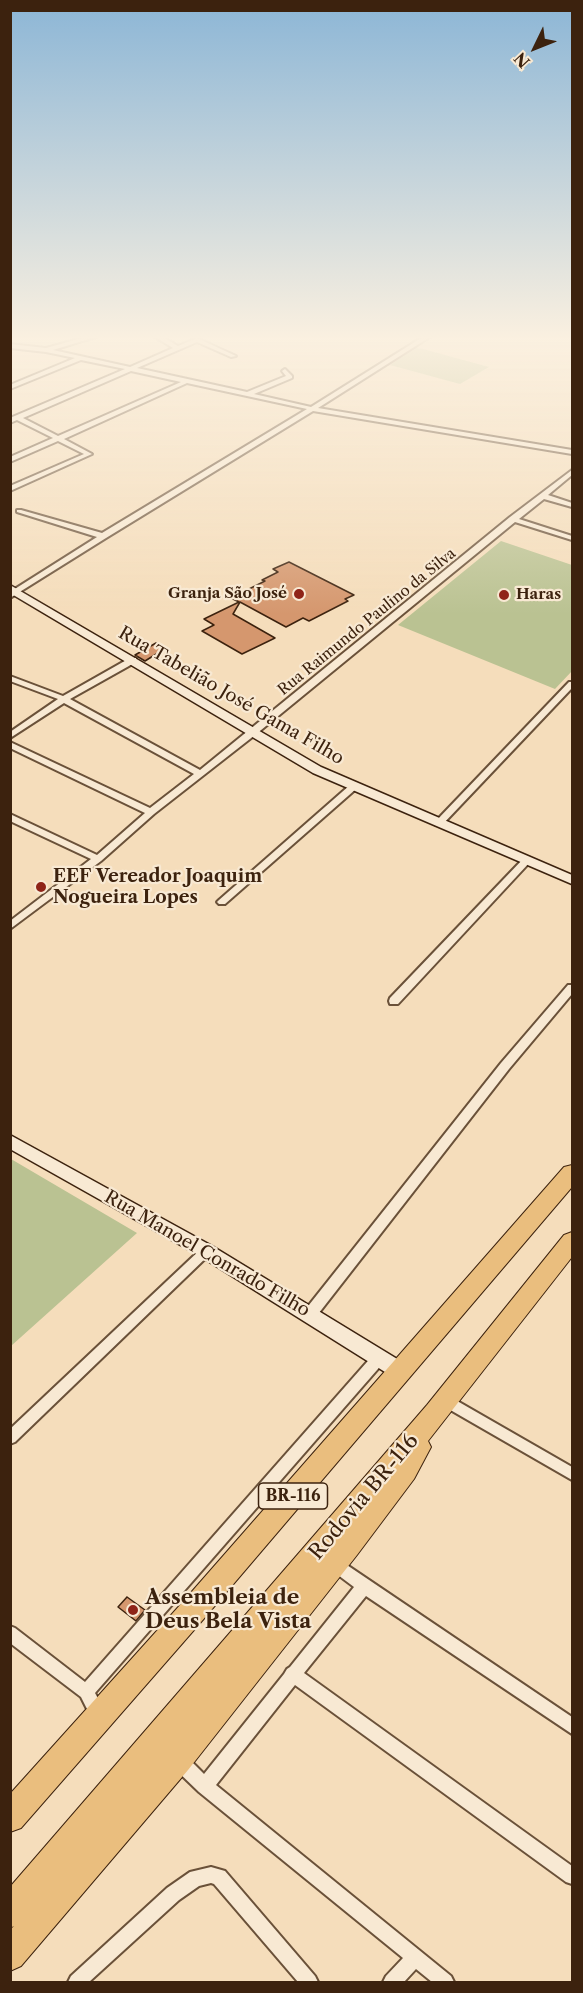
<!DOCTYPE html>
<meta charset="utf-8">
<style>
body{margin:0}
#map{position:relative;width:583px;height:1993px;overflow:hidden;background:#f5ddbb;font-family:"Libre Caslon Text",serif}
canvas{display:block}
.frame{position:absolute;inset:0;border:12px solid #3c220e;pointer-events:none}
.north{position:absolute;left:505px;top:18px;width:60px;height:60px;-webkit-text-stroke:4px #f8e9d3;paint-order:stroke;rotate:227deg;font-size:16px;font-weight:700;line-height:24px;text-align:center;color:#3c220e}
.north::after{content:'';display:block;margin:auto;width:21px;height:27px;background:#3c220e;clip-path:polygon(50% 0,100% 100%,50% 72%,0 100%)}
</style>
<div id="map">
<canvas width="583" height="1993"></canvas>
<div class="frame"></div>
<div class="north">N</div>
</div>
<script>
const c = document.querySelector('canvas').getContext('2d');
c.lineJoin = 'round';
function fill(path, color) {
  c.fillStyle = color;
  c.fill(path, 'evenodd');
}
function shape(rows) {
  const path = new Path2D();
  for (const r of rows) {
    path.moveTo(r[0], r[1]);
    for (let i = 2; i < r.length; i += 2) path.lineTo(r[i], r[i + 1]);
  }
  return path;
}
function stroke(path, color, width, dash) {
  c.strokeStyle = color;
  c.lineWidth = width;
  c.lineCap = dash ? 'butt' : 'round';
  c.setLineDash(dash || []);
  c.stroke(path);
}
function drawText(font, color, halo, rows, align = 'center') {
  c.font = font + ' "Libre Caslon Text",serif';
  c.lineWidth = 4.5;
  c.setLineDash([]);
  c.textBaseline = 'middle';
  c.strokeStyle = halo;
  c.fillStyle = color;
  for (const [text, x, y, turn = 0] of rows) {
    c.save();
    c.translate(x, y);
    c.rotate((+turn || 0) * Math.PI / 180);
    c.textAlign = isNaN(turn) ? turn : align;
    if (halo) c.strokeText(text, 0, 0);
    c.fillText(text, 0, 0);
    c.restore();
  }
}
fill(shape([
 [416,348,423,349,489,367,460,384,390,365],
 [501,541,572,565,572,671,555,689,398,625],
 [11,1159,137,1233,11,1346]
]), '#bac292');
const building = shape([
 [289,562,354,595,345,599,348,601,309,621,303,618,286,627,240,602,233,614,275,638,242,654,202,631,214,625,204,619,239,602,231,598,265,581,262,580,278,572,273,569,289,562],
 [156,643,166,648,145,661,135,655,156,643],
 [127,1597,145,1610,136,1621,118,1607,127,1597]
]);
fill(building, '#d5976e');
stroke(building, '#3c220e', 1.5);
const street = shape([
 [93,335,102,335,53,350,130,367,173,348,152,335,159,335,178,346,197,338,236,356,231,357,197,342,137,368,247,392,286,376,282,371,285,369,292,376,292,378,254,394,311,407,426,335,433,335,318,408,572,450,572,454,313,411,106,538,10,598,10,592,97,537,17,512,17,510,21,510,102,533,307,409,187,383,64,439,92,454,10,491,10,486,84,454,58,441,10,462,10,457,53,438,17,420,10,423,10,418,125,369,81,360,10,389,10,385,75,358,46,352,10,348,10,344,46,348,93,335],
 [131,371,181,382,58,436,23,418,131,371],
 [572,470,572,475,548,495,572,503,572,507,544,499,519,519,572,536,572,540,515,522,255,735,154,814,101,861,10,929,10,921,91,859,10,821,10,814,97,855,145,813,10,748,10,742,150,808,194,774,64,703,10,738,10,732,58,699,10,681,10,676,63,696,130,658,136,658,136,662,70,699,200,770,510,517,572,470],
 [569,682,572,682,572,688,442,825,436,825,434,823,436,821,569,682],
 [353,784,356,785,358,787,356,789,225,904,219,904,217,902,219,900,350,785,353,784],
 [527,857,530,858,532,860,530,862,398,1004,390,1004,389,1001,390,998,524,858,527,857],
 [568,985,572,985,572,994,509,1069,315,1318,310,1319,305,1318,304,1314,305,1310,501,1063,568,985],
 [206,1246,210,1248,212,1251,210,1254,15,1442,10,1444,10,1429,202,1248,206,1246],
 [379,1352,384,1354,386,1358,384,1362,95,1693,106,1713,104,1719,98,1721,92,1719,81,1697,10,1643,10,1626,15,1628,85,1682,374,1354,379,1352],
 [445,1394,572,1467,572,1480,440,1404,438,1400,440,1396,445,1394],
 [335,1557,572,1717,572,1734,366,1596,304,1673,572,1866,572,1884,566,1882,295,1685,216,1785,451,1976,454,1982,432,1982,416,1969,404,1982,383,1982,386,1976,403,1958,199,1792,173,1767,171,1761,173,1755,179,1753,185,1755,204,1774,284,1674,287,1669,290,1667,354,1587,330,1569,328,1564,330,1559,335,1557],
 [211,1867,225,1871,315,1976,318,1982,298,1982,214,1884,211,1883,199,1886,179,1900,89,1982,68,1982,71,1976,167,1888,190,1872,211,1867]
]);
const secondary = shape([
 [10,585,321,767,572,875,572,884,313,773,10,593,10,585],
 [10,1135,212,1246,407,1365,409,1371,407,1377,400,1379,393,1377,200,1256,10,1149,10,1135]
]);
const highway = shape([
 [572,1165,572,1187,201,1622,21,1828,10,1832,10,1794,181,1604,564,1167,572,1165],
 [572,1232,572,1257,428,1441,431,1447,414,1479,357,1555,188,1770,21,1966,10,1971,10,1930,14,1926,10,1928,10,1887,427,1405,564,1235,572,1232]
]);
stroke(street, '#6a5139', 4);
stroke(secondary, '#3c220e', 3);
stroke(highway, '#3c220e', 2);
fill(street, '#f8e9d3');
fill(secondary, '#f8e9d3');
fill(highway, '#eabe7e');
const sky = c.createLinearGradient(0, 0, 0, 614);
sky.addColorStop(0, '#8cb6d6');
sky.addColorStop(0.55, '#faf0e0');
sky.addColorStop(1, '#faf0e000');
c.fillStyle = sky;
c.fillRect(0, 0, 583, 614);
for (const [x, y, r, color] of [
 [299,594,6,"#8f2418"],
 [504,595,6,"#8f2418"],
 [41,887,6,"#8f2418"],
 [133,1610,6,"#8f2418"]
]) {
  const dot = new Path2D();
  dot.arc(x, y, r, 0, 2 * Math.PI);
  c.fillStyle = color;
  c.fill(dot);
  stroke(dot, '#f8e9d3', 2);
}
drawText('bold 15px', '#3c220e', '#f8e9d3', [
 ["Granja São José",287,594],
 ["Haras",516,595,"left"]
], 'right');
drawText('15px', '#3c220e', '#f8e9d3', [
 ["Rua Raimundo Paulino da Silva",367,622,-39]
]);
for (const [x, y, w] of [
 [293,1496,69]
]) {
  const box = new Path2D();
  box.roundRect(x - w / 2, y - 13, w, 26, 4.5);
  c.fillStyle = '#f8e9d3';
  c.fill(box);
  stroke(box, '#3c220e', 1.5);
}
drawText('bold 16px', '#3c220e', null, [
 ["BR-116",293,1496]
]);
drawText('18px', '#3c220e', '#f8e9d3', [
 ["Rua Tabelião José Gama Filho",231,696,30],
 ["Rua Manoel Conrado Filho",207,1254,30]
]);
drawText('bold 18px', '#3c220e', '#f8e9d3', [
 ["EEF Vereador Joaquim",53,877],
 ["Nogueira Lopes",53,898]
], 'left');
drawText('21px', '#3c220e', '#f8e9d3', [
 ["Rodovia BR-116",364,1497,-50]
]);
drawText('bold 21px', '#3c220e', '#f8e9d3', [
 ["Assembleia de",145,1598],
 ["Deus Bela Vista",145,1622]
], 'left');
</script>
